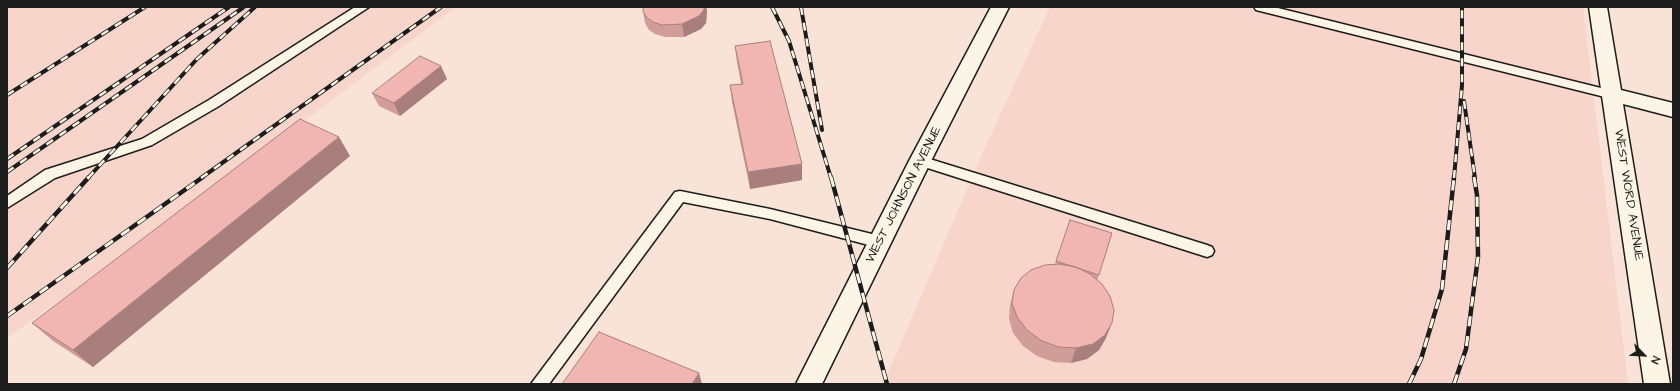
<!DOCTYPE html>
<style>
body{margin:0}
#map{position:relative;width:1680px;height:391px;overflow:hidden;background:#f9e2d6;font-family:"Architects Daughter",sans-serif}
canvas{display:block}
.frame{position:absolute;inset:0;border:8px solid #1c1c1c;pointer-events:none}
.north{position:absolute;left:1624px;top:335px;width:40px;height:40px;-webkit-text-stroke:3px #fcf5e5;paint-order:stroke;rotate:114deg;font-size:11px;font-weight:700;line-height:16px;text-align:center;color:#1c1c1c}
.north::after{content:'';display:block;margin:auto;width:14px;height:18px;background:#1c1c1c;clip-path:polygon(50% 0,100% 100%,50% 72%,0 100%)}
</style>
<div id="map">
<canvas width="1680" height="391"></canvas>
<div class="frame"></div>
<div class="north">N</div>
</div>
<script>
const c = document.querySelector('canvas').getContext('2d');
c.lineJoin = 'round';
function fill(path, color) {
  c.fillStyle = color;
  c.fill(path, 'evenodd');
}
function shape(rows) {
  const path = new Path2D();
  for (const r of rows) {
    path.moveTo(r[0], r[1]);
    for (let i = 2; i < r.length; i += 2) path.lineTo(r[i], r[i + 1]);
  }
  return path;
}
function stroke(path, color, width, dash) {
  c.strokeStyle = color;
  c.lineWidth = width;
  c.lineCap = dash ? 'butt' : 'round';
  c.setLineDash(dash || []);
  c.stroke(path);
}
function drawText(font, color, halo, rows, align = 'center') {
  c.font = font + ' "Architects Daughter",sans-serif';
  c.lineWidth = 4;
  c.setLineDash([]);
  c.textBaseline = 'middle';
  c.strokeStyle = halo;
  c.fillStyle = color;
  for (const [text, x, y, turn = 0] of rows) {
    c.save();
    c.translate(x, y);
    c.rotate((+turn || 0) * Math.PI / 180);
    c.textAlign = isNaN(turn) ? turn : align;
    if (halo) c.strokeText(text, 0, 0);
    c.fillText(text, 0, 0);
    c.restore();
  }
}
fill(shape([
 [7,7,456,7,155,232,7,338],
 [1050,7,1583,7,1628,384,883,384,988,141]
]), '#f7d5cb');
const lane = shape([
 [355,7,369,7,219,106,152,145,55,178,7,208,7,196,45,170,142,139,209,100,355,7],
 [1254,7,1274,7,1613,91,1617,92,1619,95,1617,98,1613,99,1256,10,1254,7],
 [920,156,1207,245,1212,247,1214,251,1212,255,1207,257,915,164,913,161,915,158,920,156],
 [680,191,770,209,880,236,885,238,887,242,885,246,880,248,770,219,683,202,549,384,531,384,675,192,680,191]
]);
const street = shape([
 [1589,7,1607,7,1621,90,1673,103,1673,117,1623,104,1670,384,1644,384,1589,7]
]);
const secondary = shape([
 [991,7,1009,7,931,161,822,384,796,384,909,161,991,7]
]);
stroke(lane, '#1c1c1c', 3);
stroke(street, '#1c1c1c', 3);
stroke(secondary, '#1c1c1c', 3);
fill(lane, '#fcf5e5');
fill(street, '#fcf5e5');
fill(secondary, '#fcf5e5');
const railFar1 = shape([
 [772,7,789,41,831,178],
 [801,7,822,130],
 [7,95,145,7],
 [1464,101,1475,178],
 [7,159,229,7],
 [7,172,244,7],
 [88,178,197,59,255,7],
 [201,178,441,7],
 [1454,178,1462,85,1462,7]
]);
const rail = shape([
 [831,177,887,384],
 [7,268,89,177],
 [7,316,203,177],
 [1409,384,1421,359,1442,289,1454,177],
 [1454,384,1466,349,1478,257,1477,195,1474,177]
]);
stroke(railFar1, '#1c1c1c', 4);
stroke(rail, '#1c1c1c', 4.5);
stroke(railFar1, '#fcf5e5', 2.5, [8]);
stroke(rail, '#fcf5e5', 3, [10]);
fill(shape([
 [643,7,706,7,707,11,706,23,701,29,684,37,665,37,655,34,649,30,645,23,643,11],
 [735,46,802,180,750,189,732,102,730,85,741,84,737,62],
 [447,79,400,116,379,106,372,93],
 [350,156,93,367,53,341,32,323],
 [1070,220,1099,275,1097,280,1106,338,1099,350,1087,359,1071,363,1054,362,1037,356,1023,346,1013,333,1009,319,1010,305,1014,290,1055,264]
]), '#d09d99');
fill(shape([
 [704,7,706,7,707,11,706,23,701,29,684,37,682,24],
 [441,66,447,79,400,116,394,103],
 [339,137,350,156,93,367,73,350],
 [802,164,802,180,750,189,748,172],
 [1112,323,1106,338,1099,350,1087,359,1071,363,1076,348],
 [699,373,702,384,692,384]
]), '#a97f7d');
const building = shape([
 [643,7,704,7,704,10,699,16,682,24,662,25,653,22,646,17,643,11,643,7],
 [770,41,802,164,748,172,730,85,743,84,735,46,770,41],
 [420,56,441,66,394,103,372,93,420,56],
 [300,119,339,137,73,350,32,323,300,119],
 [1070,220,1112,233,1099,275,1056,261,1070,220],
 [1060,264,1076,267,1090,274,1102,284,1110,296,1114,310,1112,323,1105,335,1093,344,1076,348,1059,347,1042,341,1027,330,1017,317,1012,303,1014,290,1021,278,1031,270,1045,265,1060,264],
 [599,332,699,373,692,384,562,384,599,332]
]);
fill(building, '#f2b6b2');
stroke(building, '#a97f7d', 1);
drawText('13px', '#1c1c1c', '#fcf5e5', [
 ["WEST JOHNSON AVENUE",904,195,-63],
 ["WEST WORD AVENUE",1628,195,81]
]);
</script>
